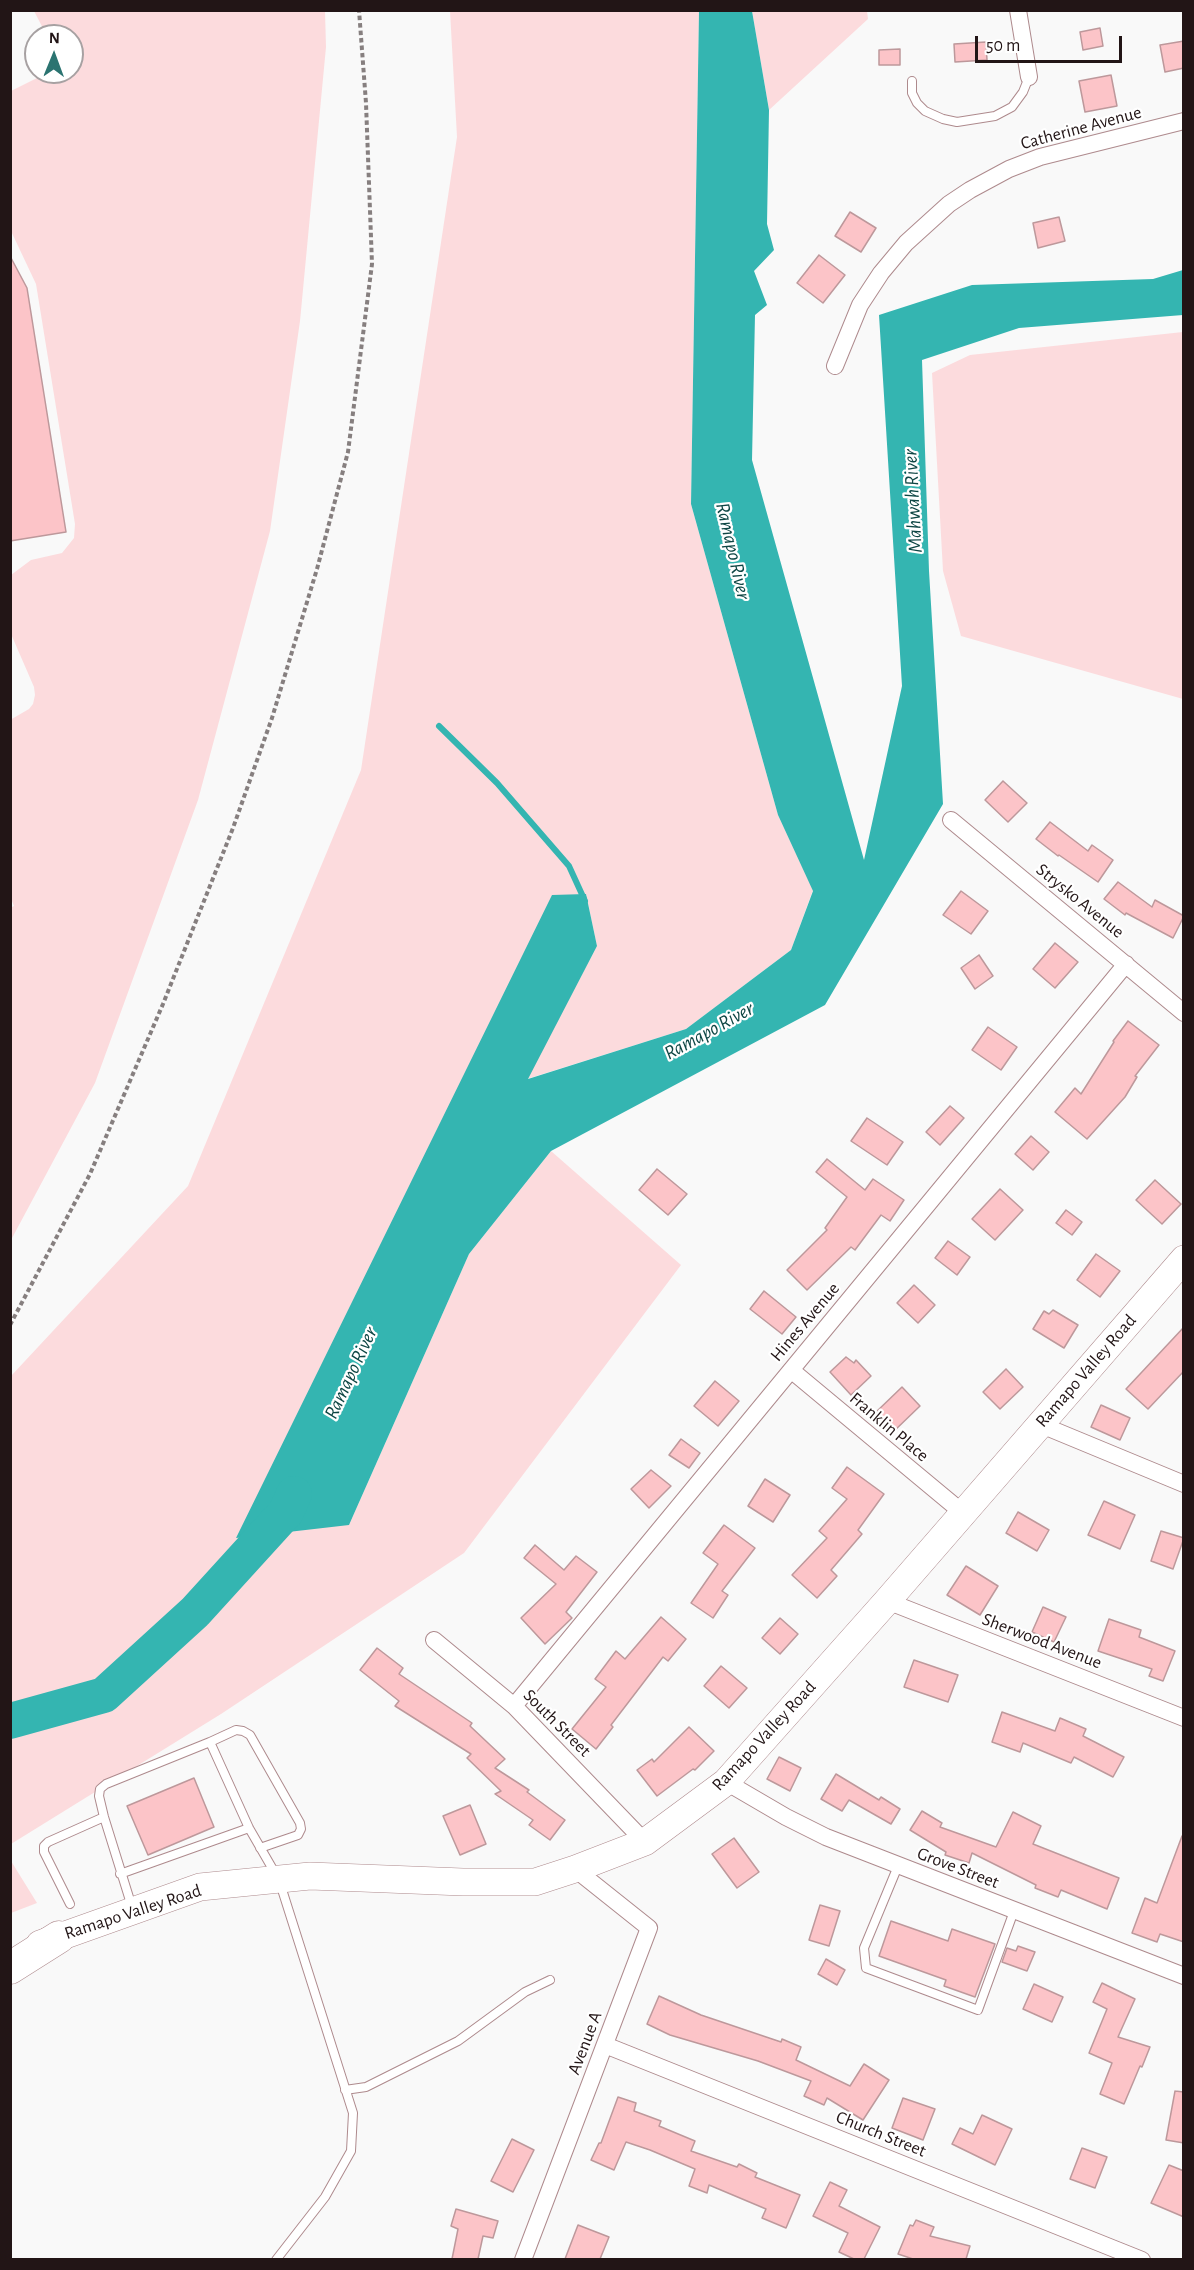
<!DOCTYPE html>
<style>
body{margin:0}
#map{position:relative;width:1194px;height:2270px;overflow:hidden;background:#f9f9f9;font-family:"Alegreya Sans",sans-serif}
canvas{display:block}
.frame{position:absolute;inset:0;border:12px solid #221516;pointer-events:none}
.north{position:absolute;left:24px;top:24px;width:60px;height:60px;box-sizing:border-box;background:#fff;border:2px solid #a7a1a2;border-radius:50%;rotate:1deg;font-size:16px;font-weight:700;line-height:24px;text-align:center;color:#221516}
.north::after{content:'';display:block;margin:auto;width:21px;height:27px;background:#2b7471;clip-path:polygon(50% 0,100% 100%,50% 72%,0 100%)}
.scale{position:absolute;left:975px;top:36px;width:147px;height:27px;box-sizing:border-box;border:3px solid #221516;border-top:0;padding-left:8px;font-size:18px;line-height:21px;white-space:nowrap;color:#221516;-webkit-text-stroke:4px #fff;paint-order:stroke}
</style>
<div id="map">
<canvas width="1194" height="2270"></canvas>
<div class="frame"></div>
<div class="north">N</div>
<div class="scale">50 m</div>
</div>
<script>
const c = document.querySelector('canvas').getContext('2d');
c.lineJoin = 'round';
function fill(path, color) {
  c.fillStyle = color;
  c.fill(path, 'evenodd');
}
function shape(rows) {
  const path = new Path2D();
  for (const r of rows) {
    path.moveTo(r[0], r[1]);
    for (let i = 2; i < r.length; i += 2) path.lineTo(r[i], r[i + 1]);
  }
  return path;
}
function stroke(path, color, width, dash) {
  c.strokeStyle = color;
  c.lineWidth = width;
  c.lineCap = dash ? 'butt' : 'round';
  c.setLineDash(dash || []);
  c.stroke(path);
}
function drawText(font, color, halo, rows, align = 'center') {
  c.font = font + ' "Alegreya Sans",sans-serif';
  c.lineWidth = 4.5;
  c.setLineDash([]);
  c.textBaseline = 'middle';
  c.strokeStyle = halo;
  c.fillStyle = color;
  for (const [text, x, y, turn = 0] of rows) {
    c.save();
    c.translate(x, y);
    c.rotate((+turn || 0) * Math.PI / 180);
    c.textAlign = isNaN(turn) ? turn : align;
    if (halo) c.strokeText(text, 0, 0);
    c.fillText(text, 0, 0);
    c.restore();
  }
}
fill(shape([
 [34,11,325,11,326,47,300,321,270,531,198,800,95,1083,11,1240,10,908,14,906,10,896,10,720,29,709,33,704,35,695,34,687,11,634,11,575,31,560,62,553,74,538,75,524,36,284,11,231,11,91,49,72,55,74,57,72,72,72,72,36,47,36],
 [450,11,699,11,691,504,778,815,813,890,791,950,686,1029,527,1079,597,946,586,894,349,1525,469,1254,551,1151,681,1265,464,1553,221,1714,11,1844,11,1376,188,1186,361,770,457,137],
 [752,11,867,11,868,19,769,110],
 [1183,332,1183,699,961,636,943,571,932,373,970,355],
 [11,1861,37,1903,11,1913,10,1913]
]), '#fcdbdd');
fill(shape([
 [699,11,752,11,769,110,767,224,774,250,754,271,767,305,755,315,752,460,864,860,902,686,879,315,972,285,1153,279,1183,270,1183,315,1019,328,922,360,929,571,943,804,825,1005,551,1151,469,1254,349,1525,236,1538,552,895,586,894,597,946,528,1079,686,1029,791,950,813,891,778,815,691,504]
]), '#34b5b1');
stroke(shape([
 [439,726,497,783,569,866,585,901]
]), '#34b5b1', 6);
stroke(shape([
 [10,1721,104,1695,195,1612,286,1512,294,1494]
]), '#34b5b1', 36);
const building = shape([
 [1100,28,1103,46,1083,50,1080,32,1100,28],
 [1184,41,1184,68,1165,72,1160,45,1184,41],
 [986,42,987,60,955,62,954,44,986,42],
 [900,49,900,65,879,65,879,50,900,49],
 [1111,75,1117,106,1085,112,1079,81,1111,75],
 [850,212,876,228,861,252,835,236,850,212],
 [1059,217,1065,241,1038,248,1033,223,1059,217],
 [819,255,845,275,823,303,797,283,819,255],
 [10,256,27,288,66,532,10,541,10,256],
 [1003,781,1027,803,1008,822,985,800,1003,781],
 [1050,822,1088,851,1092,845,1113,860,1098,882,1059,855,1058,856,1036,839,1050,822],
 [1118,882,1152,907,1155,900,1184,916,1173,938,1126,913,1125,915,1104,899,1118,882],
 [961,891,988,911,971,934,943,915,961,891],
 [1055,943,1078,962,1055,988,1033,969,1055,943],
 [979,955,993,976,975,989,961,968,979,955],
 [1128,1021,1159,1045,1135,1076,1137,1077,1125,1097,1087,1139,1055,1112,1075,1088,1081,1094,1114,1042,1113,1041,1128,1021],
 [988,1027,1017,1047,1001,1070,972,1050,988,1027],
 [950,1106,964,1118,940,1145,926,1132,950,1106],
 [867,1118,903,1142,887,1165,851,1141,867,1118],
 [1031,1136,1049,1152,1033,1170,1015,1154,1031,1136],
 [827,1159,865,1190,873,1179,904,1200,890,1221,881,1215,855,1250,851,1247,807,1290,787,1270,827,1230,825,1228,847,1197,816,1172,827,1159],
 [657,1169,687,1194,668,1215,639,1190,657,1169],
 [1155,1180,1181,1204,1162,1224,1136,1200,1155,1180],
 [1000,1189,1023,1210,995,1240,972,1219,1000,1189],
 [1066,1210,1082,1222,1072,1235,1056,1223,1066,1210],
 [948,1241,970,1257,957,1275,935,1258,948,1241],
 [1096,1254,1120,1271,1100,1297,1077,1280,1096,1254],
 [914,1285,935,1305,918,1323,897,1303,914,1285],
 [764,1291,796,1317,782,1334,750,1309,764,1291],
 [1053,1310,1078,1325,1064,1348,1033,1329,1044,1311,1049,1314,1053,1310],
 [1184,1327,1184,1371,1148,1409,1126,1389,1184,1327],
 [846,1357,854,1363,856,1360,871,1376,851,1395,830,1372,846,1357],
 [1006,1369,1023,1387,1000,1409,983,1392,1006,1369],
 [715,1381,739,1401,718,1426,694,1406,715,1381],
 [902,1387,920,1406,892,1433,874,1414,902,1387],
 [1101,1405,1130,1418,1120,1440,1091,1427,1101,1405],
 [681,1439,700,1453,689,1468,669,1455,681,1439],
 [847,1467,884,1494,858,1530,862,1534,831,1570,837,1576,817,1598,792,1575,827,1538,819,1531,847,1499,832,1488,847,1467],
 [651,1470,671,1486,649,1508,631,1489,651,1470],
 [765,1479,790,1495,773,1522,748,1506,765,1479],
 [1104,1501,1135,1515,1120,1549,1088,1535,1104,1501],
 [1018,1512,1049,1530,1037,1551,1006,1533,1018,1512],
 [724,1525,755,1548,722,1591,728,1595,713,1618,691,1603,718,1564,703,1553,724,1525],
 [1161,1531,1184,1538,1173,1569,1151,1561,1161,1531],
 [535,1545,564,1570,576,1556,597,1572,566,1612,572,1618,545,1644,521,1618,556,1584,524,1558,535,1545],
 [966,1566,998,1586,980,1615,947,1595,966,1566],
 [1043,1607,1066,1617,1054,1642,1032,1632,1043,1607],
 [661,1617,686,1639,668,1661,663,1657,611,1725,613,1727,596,1749,572,1729,606,1687,595,1679,616,1651,625,1659,661,1617],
 [780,1618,798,1634,780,1654,762,1638,780,1618],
 [1109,1619,1141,1630,1139,1637,1175,1651,1163,1681,1149,1676,1152,1669,1098,1651,1109,1619],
 [377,1648,403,1668,399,1674,472,1723,470,1726,505,1759,495,1768,529,1790,527,1792,565,1820,550,1840,529,1825,533,1820,495,1794,501,1791,467,1758,471,1754,395,1706,399,1701,360,1670,377,1648],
 [914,1660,958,1675,948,1702,904,1687,914,1660],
 [721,1666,747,1688,729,1708,704,1686,721,1666],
 [1002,1712,1055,1731,1060,1718,1086,1729,1083,1736,1124,1757,1113,1777,1074,1757,1071,1763,1023,1743,1020,1752,992,1742,1002,1712],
 [689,1727,714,1751,695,1770,693,1769,657,1796,637,1770,652,1759,654,1762,689,1727],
 [779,1757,801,1768,790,1791,767,1779,779,1757],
 [836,1774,879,1800,881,1797,900,1809,891,1824,849,1800,842,1811,821,1799,836,1774],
 [194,1778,214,1827,148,1855,127,1806,194,1778],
 [470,1805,486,1844,460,1855,443,1816,470,1805],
 [922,1811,942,1823,940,1827,996,1847,1013,1812,1041,1826,1033,1844,1119,1878,1107,1909,1061,1890,1058,1897,1035,1888,1036,1885,972,1853,969,1863,945,1855,946,1852,910,1830,922,1811],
 [1182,1836,1184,1836,1184,1942,1160,1934,1157,1942,1132,1933,1145,1898,1157,1903,1182,1836],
 [734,1838,759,1872,737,1888,712,1854,734,1838],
 [820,1905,840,1911,829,1946,809,1940,820,1905],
 [891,1921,948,1941,952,1929,995,1944,975,1997,944,1986,946,1980,879,1956,891,1921],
 [1018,1946,1035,1952,1027,1971,1002,1962,1007,1948,1016,1951,1018,1946],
 [826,1959,845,1970,837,1985,818,1974,826,1959],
 [1102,1983,1135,1999,1118,2037,1150,2047,1142,2067,1140,2066,1124,2104,1100,2094,1112,2063,1089,2053,1107,2009,1093,2002,1102,1983],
 [1034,1984,1063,1997,1052,2022,1023,2009,1034,1984],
 [659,1996,701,2015,781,2042,782,2039,801,2047,796,2060,850,2086,864,2064,889,2080,863,2120,827,2098,824,2105,804,2096,811,2081,758,2061,670,2035,647,2024,659,1996],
 [1175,2091,1184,2092,1184,2143,1166,2140,1175,2091],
 [618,2097,636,2103,634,2111,661,2121,659,2126,695,2141,691,2151,737,2167,739,2164,757,2173,755,2177,800,2195,786,2228,762,2218,766,2209,709,2185,707,2193,689,2186,695,2169,650,2150,626,2142,614,2170,591,2160,599,2143,601,2143,618,2097],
 [903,2098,935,2109,923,2140,892,2128,903,2098],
 [982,2115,1012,2129,995,2165,952,2144,960,2128,973,2134,982,2115],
 [512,2139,534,2150,513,2192,491,2181,512,2139],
 [1082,2148,1107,2157,1095,2188,1070,2179,1082,2148],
 [1169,2165,1184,2171,1184,2217,1151,2203,1169,2165],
 [830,2182,847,2190,839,2206,880,2227,864,2259,854,2259,839,2252,848,2233,813,2216,830,2182],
 [456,2209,498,2221,493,2238,483,2236,478,2259,452,2259,458,2229,451,2226,456,2209],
 [916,2220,934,2227,930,2236,970,2246,966,2259,913,2259,898,2254,910,2225,913,2226,916,2220],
 [578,2225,609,2237,600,2259,565,2259,578,2225]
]);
fill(building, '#fcc4c8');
stroke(building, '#bd989b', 1.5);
const lane = shape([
 [912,81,912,93,917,103,925,111,943,119,957,122,995,116,1012,107,1023,92,1029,77],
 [210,1742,236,1730,243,1731,250,1735,300,1823,301,1829,298,1835,260,1848],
 [898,1866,864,1948,866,1968,978,2010,1014,1911],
 [120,1874,249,1828],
 [70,1904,44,1852,44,1846,48,1842,104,1817],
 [132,1907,104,1817,99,1796,100,1789,106,1784,210,1742,249,1828,279,1880,353,2113,351,2151,325,2197,276,2260],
 [345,2090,366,2087,458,2041,525,1992,550,1980]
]);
const street = shape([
 [1018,10,1029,77],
 [835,366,860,305,881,273,906,243,949,204,970,190,1009,169,1040,157,1184,121],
 [951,820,1184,1013],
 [791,1370,963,1513],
 [1039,1424,1184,1484],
 [887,1601,1184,1718],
 [434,1640,514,1706,645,1842],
 [514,1706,1126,964],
 [726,1782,786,1817,826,1837,1184,1976],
 [605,2045,1142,2260],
 [523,2260,649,1928,575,1869]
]);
const primary = shape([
 [40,1944,200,1887,310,1876,463,1882,535,1882,575,1869,645,1842,726,1782,887,1601,1184,1259]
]);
const highway = shape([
 [10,1968,59,1937]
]);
stroke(lane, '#ae8a8d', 10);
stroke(street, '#ae8a8d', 18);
stroke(primary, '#ae8a8d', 28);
stroke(highway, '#ae8a8d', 33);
stroke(shape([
 [10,1325,90,1174,163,1004,233,828,272,718,317,569,348,452,372,264,366,103,359,10]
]), '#867f7f', 4, [4.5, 3]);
stroke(lane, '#fff', 8);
stroke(street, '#fff', 16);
stroke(primary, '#fff', 27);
stroke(highway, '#fff', 32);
drawText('18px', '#221516', '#fff', [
 ["Catherine Avenue",1081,128,-15],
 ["Strysko Avenue",1080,901,39],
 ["Hines Avenue",805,1322,-50],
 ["Ramapo Valley Road",1086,1371,-49],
 ["Franklin Place",889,1427,40],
 ["Sherwood Avenue",1042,1641,21],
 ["South Street",557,1723,45],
 ["Ramapo Valley Road",764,1736,-47],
 ["Grove Street",958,1868,21],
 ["Ramapo Valley Road",133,1912,-18],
 ["Avenue A",585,2043,-69],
 ["Church Street",881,2134,22]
]);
drawText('italic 20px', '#0e4644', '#fff', [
 ["Mahwah River",913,501,-93],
 ["Ramapo River",733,551,77],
 ["Ramapo River",709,1031,-29],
 ["Ramapo River",351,1373,-65]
]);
</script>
